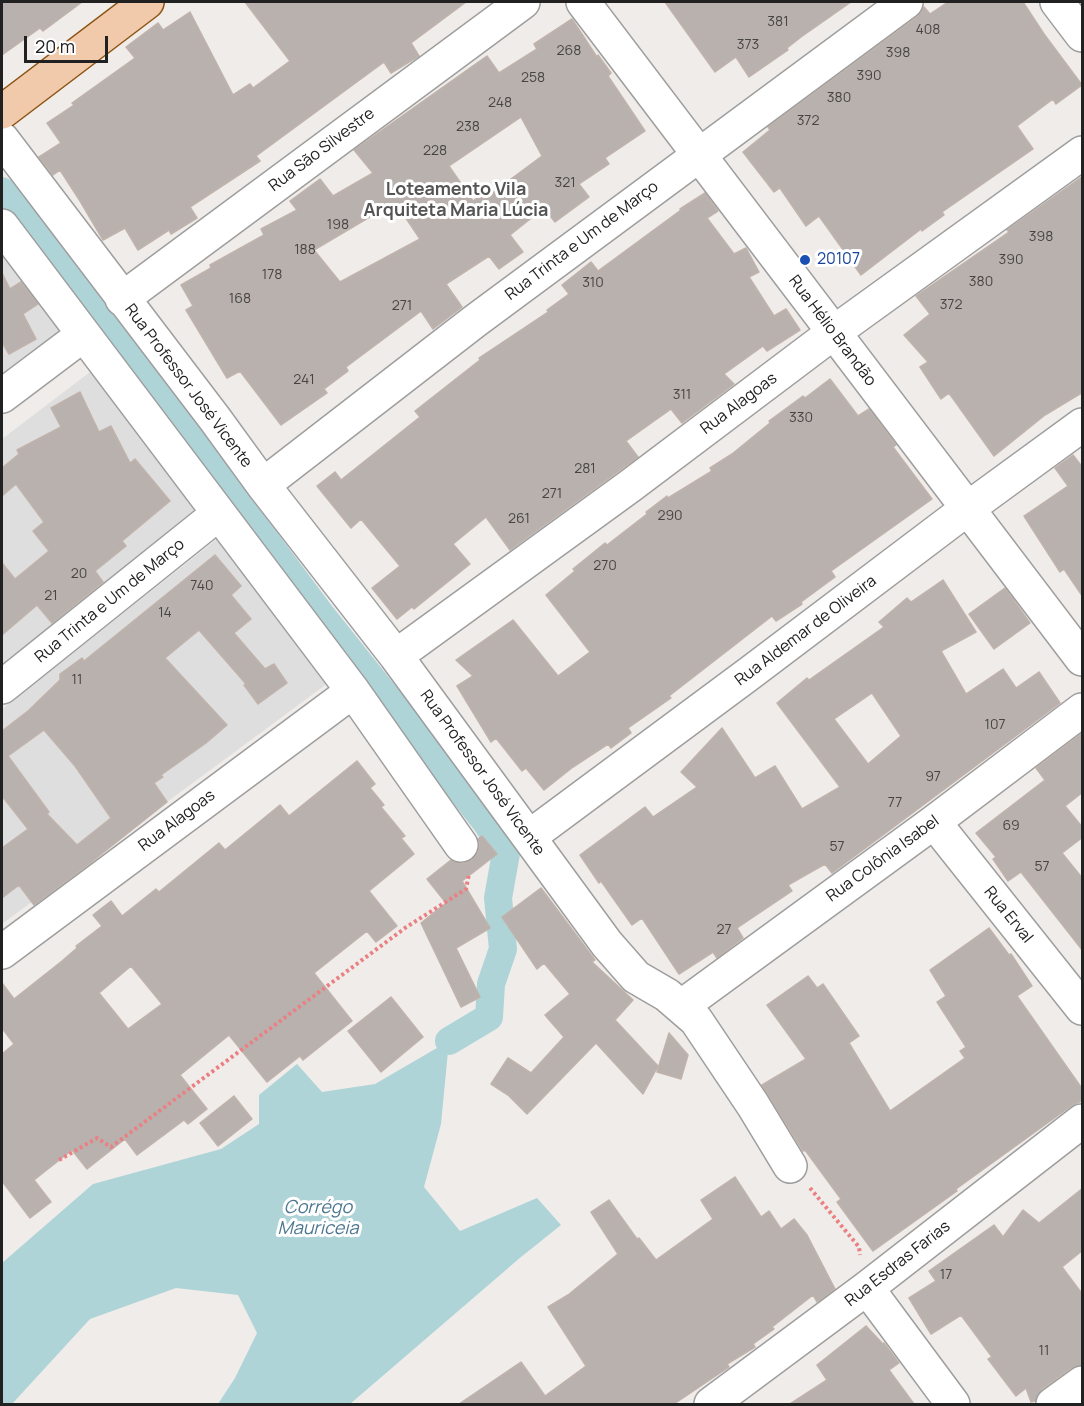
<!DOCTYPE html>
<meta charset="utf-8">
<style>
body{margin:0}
#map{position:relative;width:1084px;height:1406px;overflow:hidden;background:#f0ece9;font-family:Manrope,sans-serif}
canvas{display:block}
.frame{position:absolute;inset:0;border:3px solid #212121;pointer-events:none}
.scale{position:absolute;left:24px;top:36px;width:84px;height:27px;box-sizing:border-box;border:3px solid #212121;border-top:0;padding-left:8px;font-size:18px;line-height:21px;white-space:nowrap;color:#212121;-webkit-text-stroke:4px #fff;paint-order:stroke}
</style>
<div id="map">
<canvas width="1084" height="1406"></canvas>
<div class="frame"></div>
<div class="scale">20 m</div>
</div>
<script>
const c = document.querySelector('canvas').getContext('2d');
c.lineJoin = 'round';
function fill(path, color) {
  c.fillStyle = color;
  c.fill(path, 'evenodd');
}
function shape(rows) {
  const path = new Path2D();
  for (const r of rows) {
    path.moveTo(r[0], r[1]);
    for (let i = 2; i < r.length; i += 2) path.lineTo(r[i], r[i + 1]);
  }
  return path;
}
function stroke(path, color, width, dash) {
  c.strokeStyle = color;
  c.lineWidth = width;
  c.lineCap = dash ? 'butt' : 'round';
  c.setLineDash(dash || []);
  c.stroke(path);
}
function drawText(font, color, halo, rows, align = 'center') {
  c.font = font + ' Manrope,sans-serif';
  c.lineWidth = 6;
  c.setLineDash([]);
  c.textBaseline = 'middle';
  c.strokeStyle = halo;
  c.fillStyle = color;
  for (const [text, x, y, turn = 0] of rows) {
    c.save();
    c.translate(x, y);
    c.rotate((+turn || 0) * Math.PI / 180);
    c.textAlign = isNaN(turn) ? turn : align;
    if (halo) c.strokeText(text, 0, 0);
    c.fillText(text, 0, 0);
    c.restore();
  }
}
fill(shape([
 [2,245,69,335,2,386],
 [90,372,198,515,2,663,2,439],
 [217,539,328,683,2,924,2,709]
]), '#dfdede');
fill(shape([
 [449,1041,441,1124,424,1187,460,1231,537,1198,561,1225,521,1257,350,1404,218,1404,235,1378,257,1333,238,1295,176,1288,90,1319,12,1404,2,1404,2,1263,93,1184,221,1149,259,1124,259,1095,297,1064,322,1092,375,1084]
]), '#aed4d8');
stroke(shape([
 [2,191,170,412,322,616,486,822,506,853,498,898,503,949,491,984,489,1017,449,1041]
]), '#aed4d8', 28);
const building = shape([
 [2,2,82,2,43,31,40,28,2,55,2,2],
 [245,2,466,2,411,43,419,56,391,73,384,62,256,156,260,161,190,207,197,218,171,234,169,230,138,250,125,228,103,240,80,201,60,170,53,175,39,157,61,143,47,123,74,105,72,103,135,58,126,47,158,23,163,30,190,12,233,95,250,84,253,88,290,61,245,2],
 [665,2,851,2,801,37,787,48,788,50,749,77,736,57,715,72,665,2],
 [948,2,1023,2,1044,34,1082,85,1056,104,1053,99,1017,126,1033,149,942,212,944,215,922,231,921,229,861,275,819,216,806,226,780,188,774,192,743,152,770,130,768,127,917,17,924,7,930,14,948,2],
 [572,19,597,57,598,55,611,73,608,76,645,131,605,158,609,164,579,184,589,197,555,222,544,208,510,235,523,252,499,269,489,256,446,284,462,307,433,329,421,311,346,367,348,371,324,389,327,393,281,425,240,371,227,378,186,310,193,306,181,285,211,268,210,265,264,235,261,229,297,210,290,201,320,179,333,196,373,173,354,150,477,63,487,56,499,73,537,49,534,44,572,19],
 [521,117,542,156,484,199,481,195,473,201,449,166,521,117],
 [395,202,420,239,340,282,314,250,395,202],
 [1083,176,1083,392,1045,415,994,456,949,393,941,399,920,367,928,362,904,335,930,314,916,296,1009,232,1007,230,1083,176],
 [705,193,718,211,707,218,734,254,746,248,759,272,749,277,774,316,786,309,800,330,767,351,763,346,724,374,734,384,682,423,671,409,626,441,638,457,510,550,486,517,453,544,470,564,414,609,412,607,397,619,372,588,400,566,361,519,351,528,317,486,335,472,341,480,420,417,415,411,480,360,479,358,548,312,547,310,569,294,562,285,591,262,598,271,681,210,680,209,705,193],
 [2,273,10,289,21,282,38,304,23,314,36,339,9,354,2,342,2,273],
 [830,379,858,416,869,409,896,445,893,447,932,499,831,571,835,577,801,602,802,604,776,621,772,616,669,696,671,698,628,728,631,733,611,748,608,744,573,767,544,790,526,768,522,771,496,738,491,742,457,686,473,676,456,660,513,620,558,676,590,652,546,595,575,571,573,569,605,543,607,545,647,514,646,512,667,496,668,498,712,471,710,468,732,454,770,423,769,421,803,396,805,398,830,379],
 [80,392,99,432,111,426,130,463,135,459,170,501,122,541,126,546,95,571,103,582,52,623,37,605,2,635,2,563,15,579,49,551,33,531,44,522,16,484,2,496,2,468,19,454,17,450,61,427,51,408,80,392],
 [1073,455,1083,468,1083,597,1064,569,1060,572,1024,516,1068,486,1055,468,1073,455],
 [215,555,241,586,231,595,251,619,234,633,265,669,274,664,287,683,258,704,244,685,246,684,199,630,165,658,227,725,206,743,161,775,163,777,154,783,167,802,89,864,34,905,19,885,2,898,2,848,28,829,2,796,2,731,28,711,60,680,60,674,82,658,84,661,215,555],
 [44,730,75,766,111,818,77,845,47,814,49,812,8,756,44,730],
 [943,580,976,632,941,651,966,694,1003,669,1016,688,1039,672,1060,703,832,873,825,864,788,885,792,891,737,928,743,938,717,958,713,952,679,974,642,918,632,925,601,881,599,883,580,855,645,807,653,817,697,787,681,772,722,728,755,778,775,766,802,809,840,787,777,703,807,678,809,680,884,627,879,622,907,598,911,602,943,580],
 [872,693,901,736,868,764,834,719,872,693],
 [1005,588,1030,623,994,649,969,614,1005,588],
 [1081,734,1083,792,1065,806,1083,828,1083,837,1062,853,1083,879,1083,951,1021,872,1008,881,993,859,996,857,976,833,1045,780,1036,768,1081,734],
 [357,761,375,784,370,788,384,805,381,807,405,836,401,838,414,854,369,891,397,926,376,942,367,931,314,973,352,1021,303,1060,300,1056,267,1082,229,1035,180,1075,207,1109,188,1124,184,1120,137,1155,125,1139,87,1169,72,1150,34,1180,51,1202,30,1218,2,1181,2,1054,14,1044,2,1028,2,983,14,999,62,961,77,948,76,946,102,926,93,915,111,901,122,916,156,889,159,892,219,843,225,850,280,805,289,816,357,761],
 [131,966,162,1004,128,1029,99,993,131,966],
 [482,836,497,854,462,881,490,928,456,948,480,997,461,1007,421,923,446,903,427,879,451,860,462,864,472,860,478,852,480,844,478,839,482,836],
 [541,888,595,960,592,962,633,1000,615,1020,658,1066,643,1094,596,1043,527,1114,508,1095,491,1084,508,1058,531,1073,564,1037,545,1015,570,994,544,963,537,969,502,917,541,888],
 [989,928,1009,955,1011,954,1032,986,1017,996,1083,1090,1083,1100,1071,1106,956,1189,957,1191,873,1251,837,1202,841,1199,805,1150,803,1151,762,1085,806,1059,767,1005,808,976,817,988,823,984,859,1036,849,1043,890,1111,965,1058,960,1051,966,1047,937,1002,946,996,930,970,989,928],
 [391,997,423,1037,381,1072,348,1031,391,997],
 [669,1033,688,1055,681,1079,657,1072,669,1033],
 [234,1096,252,1119,218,1146,200,1123,234,1096],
 [735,1177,761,1217,769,1211,781,1229,794,1219,807,1235,835,1289,817,1302,813,1295,772,1327,774,1329,753,1344,755,1347,727,1364,729,1367,674,1404,459,1404,521,1362,545,1396,586,1366,548,1307,568,1295,618,1254,591,1212,609,1200,637,1239,639,1238,656,1260,713,1219,701,1200,735,1177],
 [1083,1188,1083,1250,1062,1267,1083,1295,1083,1365,1071,1368,1042,1389,1035,1401,1031,1402,1026,1388,1016,1396,988,1359,992,1357,961,1315,931,1334,909,1298,936,1281,929,1271,994,1225,1003,1237,1023,1210,1039,1223,1083,1188],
 [866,1326,883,1344,884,1343,899,1363,889,1370,914,1404,790,1404,827,1380,817,1365,866,1326]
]);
fill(building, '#b9b1ae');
stroke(building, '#c0b3ac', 1.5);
const minor = shape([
 [583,2,1082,659],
 [1057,2,1082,35],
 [2,139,215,419,263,485,396,656,607,944,636,977,667,995,696,1020,753,1105,790,1166],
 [2,226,353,691,461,845],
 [122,299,523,2],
 [2,396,83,335],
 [263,485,475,321,906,2],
 [396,656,630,486,833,333,1082,153],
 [2,687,218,514],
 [934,822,1082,1008],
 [529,837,750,673,967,509,1082,425],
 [2,952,353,691],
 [682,1006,934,822,1082,710],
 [867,1288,953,1404],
 [711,1404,867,1288,1082,1121],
 [1053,1404,1082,1383]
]);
const major = shape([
 [2,112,147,2]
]);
stroke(minor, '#9e9e9e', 36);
stroke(major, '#8b5312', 36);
stroke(shape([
 [59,1160,97,1138,111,1147,405,928,466,889,469,874],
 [810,1188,859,1247,860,1255]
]), '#ea8083', 4, [3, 3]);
stroke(minor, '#fff', 33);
stroke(major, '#f1caac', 33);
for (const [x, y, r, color] of [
 [805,260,6,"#1a4fb4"]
]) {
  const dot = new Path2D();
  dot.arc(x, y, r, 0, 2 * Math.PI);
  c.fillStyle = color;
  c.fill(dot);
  stroke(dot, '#fff', 2);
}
drawText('14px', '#474544', null, [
 ["381",778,22],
 ["408",928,30],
 ["373",748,45],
 ["268",569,51],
 ["398",898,53],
 ["390",869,76],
 ["258",533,78],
 ["380",839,98],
 ["248",500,103],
 ["372",808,121],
 ["238",468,127],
 ["228",435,151],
 ["321",565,183],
 ["198",338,225],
 ["398",1041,237],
 ["188",305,250],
 ["390",1011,260],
 ["178",272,275],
 ["380",981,282],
 ["310",593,283],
 ["168",240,299],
 ["372",951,305],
 ["271",402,306],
 ["241",304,380],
 ["311",682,395],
 ["330",801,418],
 ["281",585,469],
 ["271",552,494],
 ["290",670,516],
 ["261",519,519],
 ["270",605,566],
 ["20",79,574],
 ["740",202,586],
 ["21",51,596],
 ["14",165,613],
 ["11",77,680],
 ["107",995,725],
 ["97",933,777],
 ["77",895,803],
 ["69",1011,826],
 ["57",837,847],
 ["57",1042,867],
 ["27",724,930],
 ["17",946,1275],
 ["11",1044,1351]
]);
drawText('16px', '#212121', '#fff', [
 ["Rua São Silvestre",322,150,-37],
 ["Rua Trinta e Um de Março",582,241,-37],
 ["Rua Hélio Brandão",832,331,53],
 ["Rua Professor José Vicente",188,386,53],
 ["Rua Alagoas",739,404,-37],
 ["Rua Trinta e Um de Março",110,601,-39],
 ["Rua Aldemar de Oliveira",806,631,-37],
 ["Rua Professor José Vicente",482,773,54],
 ["Rua Alagoas",177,821,-37],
 ["Rua Colônia Isabel",883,859,-36],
 ["Rua Erval",1008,915,51],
 ["Rua Esdras Farias",898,1264,-38]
]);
drawText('16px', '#164399', '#fff', [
 ["20107",817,260]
], 'left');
drawText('bold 18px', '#545454', '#fff', [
 ["Loteamento Vila",456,190],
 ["Arquiteta Maria Lúcia",456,211]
]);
drawText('italic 18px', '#4d7790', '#fff', [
 ["Corrégo",318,1208],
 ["Mauriceia",318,1229]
]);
</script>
